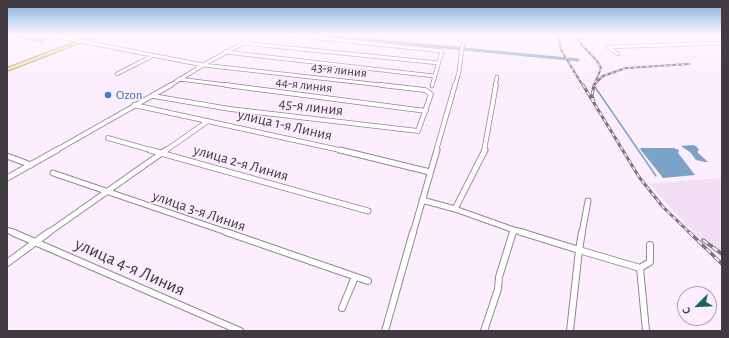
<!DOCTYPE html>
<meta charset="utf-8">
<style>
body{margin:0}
#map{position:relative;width:729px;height:338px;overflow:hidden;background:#fcedff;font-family:"Alegreya Sans",sans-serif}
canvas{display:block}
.frame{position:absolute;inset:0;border:8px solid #403a41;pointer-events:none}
.north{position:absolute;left:677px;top:286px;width:40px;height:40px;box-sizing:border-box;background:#fcedff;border:1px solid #b1a5b3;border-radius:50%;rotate:246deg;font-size:11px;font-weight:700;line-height:16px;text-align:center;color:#403a41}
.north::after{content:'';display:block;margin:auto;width:14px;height:18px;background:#15646b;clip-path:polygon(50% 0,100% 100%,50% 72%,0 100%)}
</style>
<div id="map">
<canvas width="729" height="338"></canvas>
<div class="frame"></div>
<div class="north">С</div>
</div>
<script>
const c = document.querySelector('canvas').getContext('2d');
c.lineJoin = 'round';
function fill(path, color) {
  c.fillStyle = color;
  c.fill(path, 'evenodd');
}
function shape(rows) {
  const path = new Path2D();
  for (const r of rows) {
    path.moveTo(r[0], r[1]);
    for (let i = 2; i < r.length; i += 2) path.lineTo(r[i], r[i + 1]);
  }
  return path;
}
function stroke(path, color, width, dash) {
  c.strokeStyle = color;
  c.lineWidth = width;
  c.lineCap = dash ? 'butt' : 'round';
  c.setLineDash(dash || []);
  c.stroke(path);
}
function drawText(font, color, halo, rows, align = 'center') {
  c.font = font + ' "Alegreya Sans",sans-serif';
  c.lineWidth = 3;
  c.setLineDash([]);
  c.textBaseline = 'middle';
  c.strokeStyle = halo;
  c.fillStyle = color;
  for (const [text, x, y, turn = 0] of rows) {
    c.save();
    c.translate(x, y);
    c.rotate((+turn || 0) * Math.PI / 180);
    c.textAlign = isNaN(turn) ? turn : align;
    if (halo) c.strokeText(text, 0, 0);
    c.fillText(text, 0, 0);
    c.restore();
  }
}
fill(shape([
 [722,178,722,258,695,234,649,184]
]), '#f1dff6');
fill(shape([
 [692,145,696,146,699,150,697,152,708,162,705,162,696,160,691,153,681,146],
 [641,148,674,148,679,150,678,153,695,175,663,178,640,149]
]), '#7ba3c8');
stroke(shape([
 [595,87,656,176]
]), '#7ba3c8', 1.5);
stroke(shape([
 [320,35,578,60]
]), '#7ba3c8', 3);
const building = shape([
 [19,35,24,35,47,39,41,42,18,37,19,35]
]);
fill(building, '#d2c2b3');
stroke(building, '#9d8d7f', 1);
const minorFar3 = shape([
 [49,35,203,65,390,86],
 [289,35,442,51,432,86],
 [242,43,439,63],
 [225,52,434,76],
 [618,54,608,47,722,43],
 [117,74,152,56],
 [179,79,234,86],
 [169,86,203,65,258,35],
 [455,86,459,72,462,47,467,35],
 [495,86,497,77]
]);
const minorFar2 = shape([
 [226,85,426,111],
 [153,96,230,109,418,131,431,94,425,90,381,85],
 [134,105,344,151],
 [108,138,154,151],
 [55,151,171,85],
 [165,151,208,121],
 [436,151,455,85],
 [484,151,496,85]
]);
const minorFar1 = shape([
 [150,150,368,211],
 [340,150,430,172],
 [7,156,31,165],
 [53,173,229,233],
 [7,178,57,150],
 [422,200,455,209,514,230,513,233],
 [455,209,485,150],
 [7,230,15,233],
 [514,230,525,233],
 [48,233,166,150],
 [413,233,437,150],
 [582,233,588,201]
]);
const minor = shape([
 [12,232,240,331],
 [226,232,368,281],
 [521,232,579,250,582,232],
 [7,263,49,232],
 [640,268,650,262,650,245],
 [342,308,355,277],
 [385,331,413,232],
 [484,331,498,289,499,277,513,232],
 [570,331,579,250,640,268,646,331]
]);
const primary = shape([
 [95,35,100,35,7,71,7,68,95,35]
]);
stroke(minorFar3, '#948796', 4.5);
stroke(minorFar2, '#948796', 5.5);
stroke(minorFar1, '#948796', 7);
stroke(minor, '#948796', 8);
stroke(primary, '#b49c58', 2);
stroke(minorFar3, '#fff', 3);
stroke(minorFar2, '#fff', 4);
stroke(minorFar1, '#fff', 5);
stroke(minor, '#fff', 6);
fill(primary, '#f8e3a2');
const railFar2 = shape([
 [558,35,561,50,583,86],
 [577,35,581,44,597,61,601,68,594,86],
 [596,83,603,76,626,68,689,64]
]);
const railFar1 = shape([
 [583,85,639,177,663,207,690,233],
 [594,102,592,96,594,85]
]);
const rail = shape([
 [689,232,722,264],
 [703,240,722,254]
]);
stroke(railFar2, '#7c737d', 2);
stroke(railFar1, '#7c737d', 3);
stroke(rail, '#7c737d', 3.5);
stroke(railFar2, '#fcedff', 1, [3]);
stroke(railFar1, '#fcedff', 1.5, [4]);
stroke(rail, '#fcedff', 2, [6]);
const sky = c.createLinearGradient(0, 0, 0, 82);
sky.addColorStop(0, '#7caddb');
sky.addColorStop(0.43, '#fef7ff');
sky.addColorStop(1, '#fef7ff00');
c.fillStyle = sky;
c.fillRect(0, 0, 729, 82);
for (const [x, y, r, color] of [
 [108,95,4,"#3f7fe0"]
]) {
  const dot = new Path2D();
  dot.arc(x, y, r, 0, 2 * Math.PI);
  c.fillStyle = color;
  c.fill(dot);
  stroke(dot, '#fcedff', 1.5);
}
drawText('13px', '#403a41', '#fcedff', [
 ["43-я линия",339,70,7],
 ["44-я линия",304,85,7]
]);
drawText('13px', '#366cbe', '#fcedff', [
 ["Ozon",116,95]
], 'left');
drawText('15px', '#403a41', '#fcedff', [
 ["45-я линия",311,107,7],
 ["улица 1-я Линия",285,125,13],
 ["улица 2-я Линия",241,163,16],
 ["улица 3-я Линия",199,211,19]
]);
drawText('18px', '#403a41', '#fcedff', [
 ["улица 4-я Линия",130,267,24]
]);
</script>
